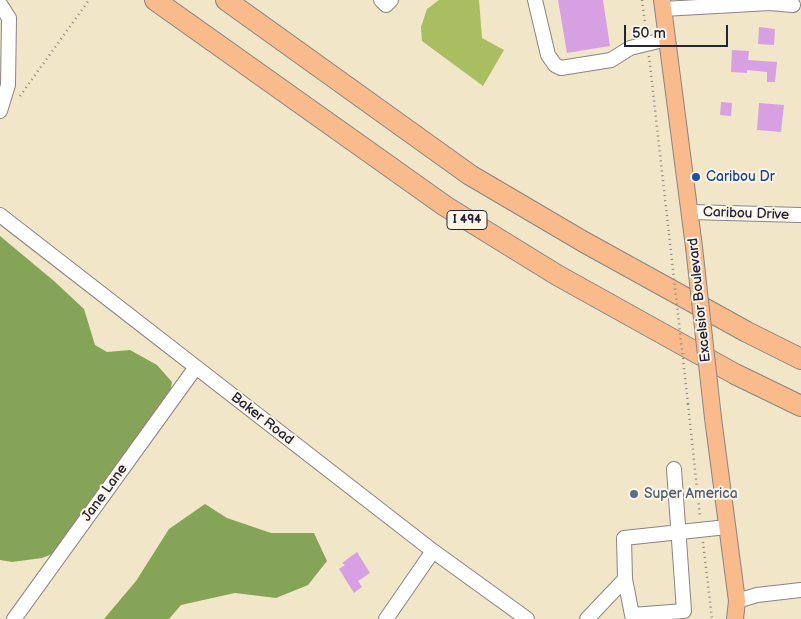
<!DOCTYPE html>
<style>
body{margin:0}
#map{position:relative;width:801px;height:619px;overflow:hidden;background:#f2e6c9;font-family:"Balsamiq Sans",sans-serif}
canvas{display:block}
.scale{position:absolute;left:624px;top:25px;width:104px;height:22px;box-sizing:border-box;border:2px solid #22223b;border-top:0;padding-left:6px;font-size:15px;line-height:18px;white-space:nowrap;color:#22223b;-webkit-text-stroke:4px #fcf5e5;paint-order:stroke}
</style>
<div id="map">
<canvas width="801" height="619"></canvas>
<div class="scale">50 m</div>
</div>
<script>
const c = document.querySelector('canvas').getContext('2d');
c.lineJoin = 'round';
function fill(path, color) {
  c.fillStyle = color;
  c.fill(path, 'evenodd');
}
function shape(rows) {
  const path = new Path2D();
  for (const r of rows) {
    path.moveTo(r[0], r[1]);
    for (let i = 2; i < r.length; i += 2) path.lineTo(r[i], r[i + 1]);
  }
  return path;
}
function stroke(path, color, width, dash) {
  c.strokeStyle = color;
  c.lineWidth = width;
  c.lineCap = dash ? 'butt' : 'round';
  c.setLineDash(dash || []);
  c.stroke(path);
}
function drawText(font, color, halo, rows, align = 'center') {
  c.font = font + ' "Balsamiq Sans",sans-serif';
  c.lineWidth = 4;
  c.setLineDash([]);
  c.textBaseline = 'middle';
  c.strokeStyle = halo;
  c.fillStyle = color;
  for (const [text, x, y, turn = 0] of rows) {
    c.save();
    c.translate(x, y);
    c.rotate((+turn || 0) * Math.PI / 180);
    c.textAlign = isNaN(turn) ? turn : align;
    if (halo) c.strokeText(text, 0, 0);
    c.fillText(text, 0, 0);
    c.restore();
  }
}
fill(shape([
 [439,0,479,0,482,38,504,50,483,86,422,41,421,27,427,9]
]), '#a9bd61');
fill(shape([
 [0,236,54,281,84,309,95,345,107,352,130,350,157,365,172,382,168,406,65,549,42,558,12,562,0,560],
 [205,504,227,518,271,533,314,533,327,561,308,585,276,598,235,593,181,605,169,619,104,619,136,581,169,529]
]), '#86a457');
fill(shape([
 [558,0,603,0,610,46,567,53],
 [759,27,775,29,774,45,758,44],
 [732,50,749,51,748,60,777,62,775,82,767,82,767,72,747,70,747,73,731,72],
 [721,102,732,103,731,116,720,115],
 [759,103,784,105,781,132,757,130],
 [357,552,370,573,358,581,362,587,354,593,339,569,345,565,342,563]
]), '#d7a0e3');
const minor = shape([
 [381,0,386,5,391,0],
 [535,0,548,55,555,65,561,68,611,60,630,48,667,39],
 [0,4,9,18,8,85,0,111],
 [663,9,770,3,793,5],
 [690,212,801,215],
 [0,215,433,551,527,619],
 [625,579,624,538,727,527],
 [737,601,757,595,801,590],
 [14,619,196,367],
 [386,619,433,551],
 [587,619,625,579,632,615,684,611,674,469]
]);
const major = shape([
 [662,0,694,247],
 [713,418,737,601,735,619]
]);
const highway = shape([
 [155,0,445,206,557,275,735,374,801,406],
 [226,0,470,175,584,242,747,332,801,359]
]);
stroke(minor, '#8a8482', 16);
stroke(major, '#8a8482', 18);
stroke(highway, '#8a8482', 22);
stroke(shape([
 [642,0,646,31],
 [649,56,669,234],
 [20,96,89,0],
 [688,404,700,517],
 [703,542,712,619]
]), '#8a8482', 2.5, [1, 4]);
stroke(minor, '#fff', 14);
stroke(major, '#fabb8c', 16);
stroke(highway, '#fabb8c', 20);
const majorBridge = shape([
 [694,247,713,418]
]);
stroke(majorBridge, '#8a8482', 18, []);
stroke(shape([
 [669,234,688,404]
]), '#8a8482', 2.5, [1, 4]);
stroke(majorBridge, '#fabb8c', 16);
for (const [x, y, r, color] of [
 [696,177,5,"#1a4fb4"],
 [634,494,5,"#5c6f8a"]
]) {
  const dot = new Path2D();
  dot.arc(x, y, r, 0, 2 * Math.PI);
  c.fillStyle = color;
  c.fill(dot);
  stroke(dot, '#fcf5e5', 2);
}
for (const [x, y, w] of [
 [467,220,40]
]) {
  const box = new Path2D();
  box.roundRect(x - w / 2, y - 9.5, w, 19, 4);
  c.fillStyle = '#fcf5e5';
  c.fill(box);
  stroke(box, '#22223b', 1);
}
drawText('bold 12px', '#22223b', null, [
 ["I 494",467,220]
]);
drawText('14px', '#164399', '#fcf5e5', [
 ["Caribou Dr",706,177]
], 'left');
drawText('14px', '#22223b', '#fcf5e5', [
 ["Caribou Drive",746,214,2],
 ["Excelsior Boulevard",700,300,-96],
 ["Baker Road",262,419,38],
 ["Jane Lane",105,493,-54]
]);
drawText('14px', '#4e5e75', '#fcf5e5', [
 ["Super America",644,494]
], 'left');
</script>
